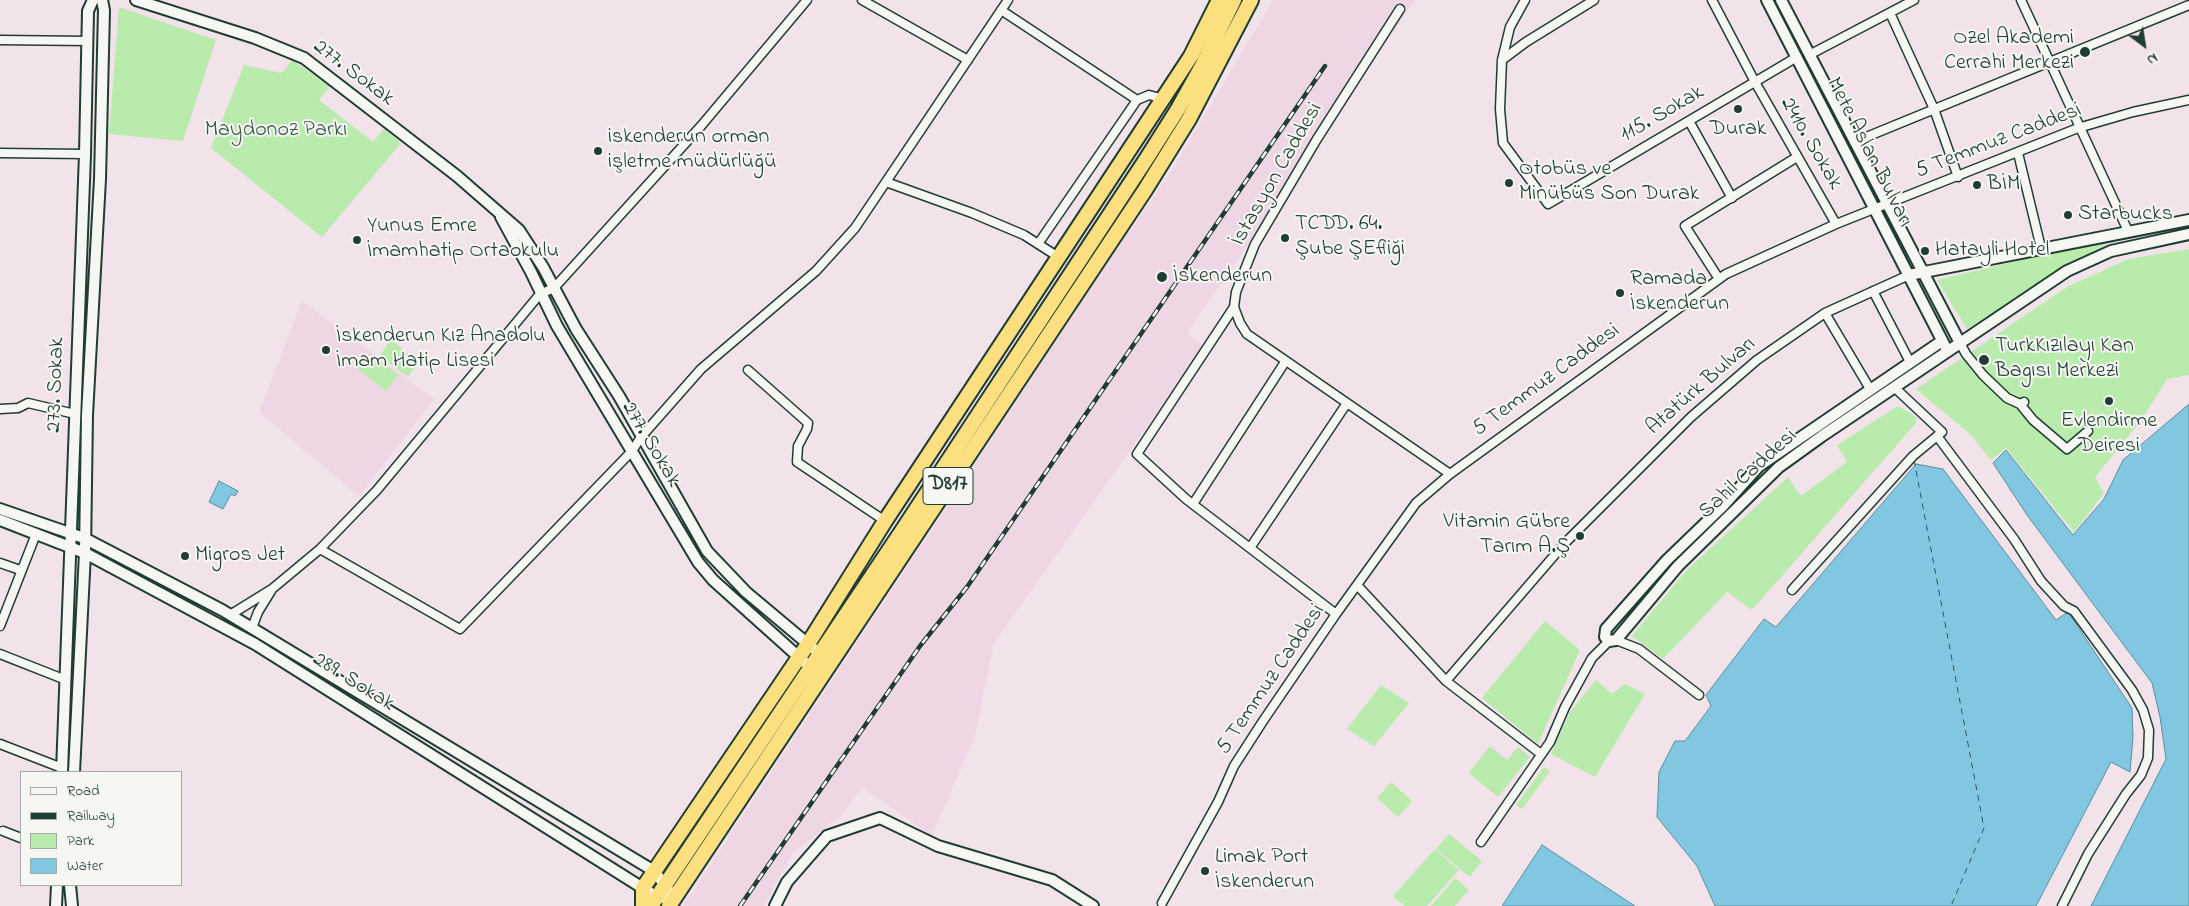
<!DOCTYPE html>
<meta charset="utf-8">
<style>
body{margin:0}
#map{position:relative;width:2189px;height:906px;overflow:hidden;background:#f2e3ea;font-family:"Indie Flower",sans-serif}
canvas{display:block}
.legend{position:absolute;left:20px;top:771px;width:162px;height:115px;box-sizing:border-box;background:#f6f6f2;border:1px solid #a0aca6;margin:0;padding:6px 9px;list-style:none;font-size:15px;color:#1f3d34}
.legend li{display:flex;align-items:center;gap:10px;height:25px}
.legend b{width:25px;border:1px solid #a0aca6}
.north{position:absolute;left:2119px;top:20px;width:50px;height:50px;-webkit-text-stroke:4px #f6f6f2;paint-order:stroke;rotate:149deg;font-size:14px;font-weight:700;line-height:20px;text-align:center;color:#1f3d34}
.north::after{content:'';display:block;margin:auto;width:18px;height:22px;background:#1f3d34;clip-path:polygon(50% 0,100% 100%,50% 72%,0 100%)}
</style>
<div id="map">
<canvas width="2189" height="906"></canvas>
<ul class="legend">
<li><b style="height:6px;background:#f6f6f2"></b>Road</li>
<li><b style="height:6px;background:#1f3d34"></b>Railway</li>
<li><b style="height:14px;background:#b8ebac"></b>Park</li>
<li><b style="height:14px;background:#81c7e2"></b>Water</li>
</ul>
<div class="north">N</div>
</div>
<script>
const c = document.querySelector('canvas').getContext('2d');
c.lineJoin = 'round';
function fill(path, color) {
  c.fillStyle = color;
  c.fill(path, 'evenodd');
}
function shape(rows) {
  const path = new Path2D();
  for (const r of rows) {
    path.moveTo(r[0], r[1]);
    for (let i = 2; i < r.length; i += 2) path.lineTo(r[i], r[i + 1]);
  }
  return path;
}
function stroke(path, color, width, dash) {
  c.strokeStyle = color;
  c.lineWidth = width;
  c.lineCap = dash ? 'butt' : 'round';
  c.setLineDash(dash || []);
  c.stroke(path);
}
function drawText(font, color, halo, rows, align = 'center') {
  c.font = font + ' "Indie Flower",sans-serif';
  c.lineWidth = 4;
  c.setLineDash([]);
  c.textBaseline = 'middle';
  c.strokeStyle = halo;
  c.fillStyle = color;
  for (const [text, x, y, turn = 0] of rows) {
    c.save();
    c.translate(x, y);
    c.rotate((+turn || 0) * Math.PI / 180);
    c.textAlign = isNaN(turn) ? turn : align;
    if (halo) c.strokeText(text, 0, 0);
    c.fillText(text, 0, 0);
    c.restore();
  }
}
fill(shape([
 [1273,0,1415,0,1187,333,1204,346,994,643,975,736,932,836,862,787,842,815,793,852,764,906,683,906,1116,251,1172,170],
 [302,301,434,399,359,496,259,412]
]), '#efd6e4');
fill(shape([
 [119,7,216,40,183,141,109,134],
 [292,60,330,86,319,100,373,142,384,129,401,143,322,237,211,148,244,65,282,73],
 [2118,237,1967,329,1937,280],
 [2189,249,2189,375,2167,379,2140,422,2095,477,2104,493,2074,532,2006,448,1991,460,1971,435,1916,389,2067,287,2128,259],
 [391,340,419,362,408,377,379,356],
 [370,354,398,375,386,391,358,369],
 [1898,406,1916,417,1916,423,1752,610,1727,592,1663,659,1632,636,1687,570,1788,477,1801,496,1847,462,1837,445],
 [1545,621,1580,650,1538,744,1482,698],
 [1596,680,1612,694,1625,684,1645,694,1595,777,1551,754,1570,712],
 [1381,685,1409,703,1374,746,1347,729],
 [1490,746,1507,760,1518,747,1530,757,1498,797,1469,773],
 [1544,767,1550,771,1522,809,1516,805],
 [1391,782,1412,801,1398,817,1377,798],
 [1449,834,1482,861,1470,877,1436,849],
 [1435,849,1459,870,1427,906,1405,906,1393,896],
 [1455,878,1469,890,1455,906,1431,906]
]), '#b8ebac');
const water = shape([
 [2189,404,2189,906,2091,906,2166,759,2160,717,2152,683,2027,515,1993,463,2006,450,2073,535,2104,499,2123,460,2189,404],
 [1916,464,1943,469,2056,620,2068,612,2132,708,2133,737,2130,772,2111,762,2036,906,1715,906,1697,866,1657,817,1659,772,1675,741,1685,741,1711,706,1706,695,1764,619,1776,627,1916,464],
 [219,481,238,491,235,496,231,494,223,509,209,502,219,481],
 [1542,845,1635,906,1502,906,1542,845]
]);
fill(water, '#81c7e2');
stroke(water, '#5a909c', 1);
stroke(shape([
 [1914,460,1984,828,1951,906]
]), '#335957', 1, [6, 5]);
const street = shape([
 [862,0,968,60],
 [1525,0,1510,27,1502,60,1500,109,1503,143,1548,204,1797,57],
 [1712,0,1755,82,1836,224],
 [2021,0,2128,231],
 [1400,9,1317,139,1255,244,1236,292,1234,307,1240,323,1247,334,1450,474],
 [1001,10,1137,100],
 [1890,13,1934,109,1958,177],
 [0,40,88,41],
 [1809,55,1914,0],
 [1502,60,1526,42,1594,0],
 [1689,121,1732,198],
 [1854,142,2189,5],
 [0,153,85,154],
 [2018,153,2041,248],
 [886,182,972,213,1024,235,1060,258],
 [1038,244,1137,100,1149,95,1164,99],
 [1719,279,1685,226,1797,157],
 [1873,291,1910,362],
 [1234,307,1137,454,1186,499,1336,614],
 [1825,313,1870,389],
 [1960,343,1966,354,1983,375,2007,398,2020,404],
 [748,370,808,423,807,429,798,446,797,462,885,521],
 [2024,402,2020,404,2033,420,2067,449,2088,431],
 [0,409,18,408,28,403,75,414],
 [1937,436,2014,539,2041,581,2064,606,2074,611,2132,690,2143,710,2149,730,2148,758,2141,775,2126,794,2088,854,2062,906],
 [1193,504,1285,362],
 [1250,548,1347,403],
 [320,549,460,629,632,451,641,437,701,369,816,271,855,228,1008,0],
 [0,563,20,570],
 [1357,585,1446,681,1565,543,1691,417,1757,360,1825,313,1909,275],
 [1792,590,1913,456,1942,432,1894,387],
 [230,615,272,589,320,549,377,490,540,294,554,288,612,224,701,126,807,0],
 [0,626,36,534],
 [252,628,258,612,271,591],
 [1616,640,1639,649,1699,695],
 [0,654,66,680],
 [1446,681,1541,754],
 [0,744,62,768],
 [3,831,21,838],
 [1481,842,1550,742,1565,707,1592,658,1609,641],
 [1162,903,1218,802,1234,766,1263,721,1336,614,1416,503,1450,474,1726,274,1836,224,2078,128,2133,112,2189,100]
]);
const secondary = shape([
 [136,0,255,38,304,58,457,176,519,230,543,267,576,329,619,396,707,551,746,592,820,654],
 [1767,0,1945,346],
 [1781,0,1960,343],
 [501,217,531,272,557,326,698,562,713,580,811,668],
 [1909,275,2189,220],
 [1942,341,1759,466,1723,506,1667,560,1606,629,1605,637,1609,641,1616,640,1678,566,1779,467,1822,436,2067,271,2111,251,2189,234],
 [0,509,84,538,222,610,654,871,668,889],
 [0,520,85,553,255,644,657,897,674,899],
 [62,772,85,154,88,11,93,0],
 [74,772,85,553,87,415,100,179,104,10,102,0],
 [70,885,72,906],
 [56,906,57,885],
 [775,906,787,882,827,836,880,818,938,846,1052,880,1093,906]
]);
const highway = shape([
 [643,906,643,888,808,644,885,521,1191,56,1219,0],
 [651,906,902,531,1147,158,1178,109,1202,66,1234,0],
 [669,906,1145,190,1189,119,1251,0]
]);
stroke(street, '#1f3d34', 11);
stroke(secondary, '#1f3d34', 14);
stroke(highway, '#1f3d34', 18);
stroke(street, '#f6f6f2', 8);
stroke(secondary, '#f6f6f2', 10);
stroke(highway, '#fce080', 14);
const rail = shape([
 [740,906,920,646,967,587,1325,66]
]);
stroke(rail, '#1f3d34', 4.5);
stroke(rail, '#f6f6f2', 2.5, [8]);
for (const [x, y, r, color] of [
 [2085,52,6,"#1f3d34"],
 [1738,109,5,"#1f3d34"],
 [598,151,5,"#1f3d34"],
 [1509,183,5,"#1f3d34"],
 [1977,185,5,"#1f3d34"],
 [2068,215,5,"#1f3d34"],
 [1285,238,5,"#1f3d34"],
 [357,240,5,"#1f3d34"],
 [1925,251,5,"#1f3d34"],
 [1162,277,6,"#1f3d34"],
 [1620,293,5,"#1f3d34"],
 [326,350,5,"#1f3d34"],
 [1984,360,6,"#1f3d34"],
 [2109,401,5,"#1f3d34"],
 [1580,536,5,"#1f3d34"],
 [185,556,5,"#1f3d34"],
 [1205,871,5,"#1f3d34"]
]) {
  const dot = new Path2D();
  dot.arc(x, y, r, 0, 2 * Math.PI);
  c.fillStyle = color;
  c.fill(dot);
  stroke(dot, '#f6f6f2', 2);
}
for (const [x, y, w] of [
 [948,486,50]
]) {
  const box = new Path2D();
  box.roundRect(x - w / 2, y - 18.5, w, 37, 4);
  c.fillStyle = '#f6f6f2';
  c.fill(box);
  stroke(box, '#1f3d34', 1);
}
drawText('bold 21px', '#1f3d34', null, [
 ["D817",948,486]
]);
drawText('22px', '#1f3d34', '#f6f6f2', [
 ["Ozel Akademi",2074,39,"right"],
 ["Cerrahi Merkezi",2074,64,"right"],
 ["Durak",1738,130,"center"],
 ["iskenderun orman",608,138],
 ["işletme müdürlüğü",608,163],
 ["Otobüs ve",1519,170],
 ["Minübüs Son Durak",1519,195],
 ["BİM",1987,185],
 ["Starbucks",2078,215],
 ["TCDD. 64.",1295,225],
 ["Şube ŞEfliği",1295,250],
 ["Yunus Emre",367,227],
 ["İmamhatip Ortaokulu",367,252],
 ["Hatayli Hotel",1935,251],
 ["İskenderun",1173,277],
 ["Ramada",1630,280],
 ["İskenderun",1630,305],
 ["İskenderun Kız Anadolu",336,337],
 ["İmam Hatip Lisesi",336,362],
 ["TurkKızılayı Kan",1995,347],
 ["Bagısı Merkezi",1995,372],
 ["Evlendirme",2109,422,"center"],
 ["Deiresi",2109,447,"center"],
 ["Vitamin Gübre",1570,523,"right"],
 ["Tarım A.Ş",1570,548,"right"],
 ["Migros Jet",195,556],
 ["Limak Port",1215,858],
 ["İskenderun",1215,883]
], 'left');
drawText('22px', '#1f3d34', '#f6f6f2', [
 ["277. Sokak",353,74,37],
 ["115. Sokak",1663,115,-30],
 ["5 Temmuz Caddesi",1999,142,-21],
 ["2410. Sokak",1810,144,60],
 ["Mete Aslan Bulvarı",1868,153,63],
 ["İstasyon Caddesi",1278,175,-60],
 ["5 Temmuz Caddesi",1547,381,-36],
 ["273. Sokak",57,385,-88],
 ["Atatürk Bulvarı",1702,387,-41],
 ["277. Sokak",650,445,59],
 ["Sahil Caddesi",1749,475,-42],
 ["5 Temmuz Caddesi",1272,680,-56],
 ["289. Sokak",353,683,32]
]);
drawText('22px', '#365746', '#f6f6f2', [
 ["Maydonoz Parkı",276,131]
]);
</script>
